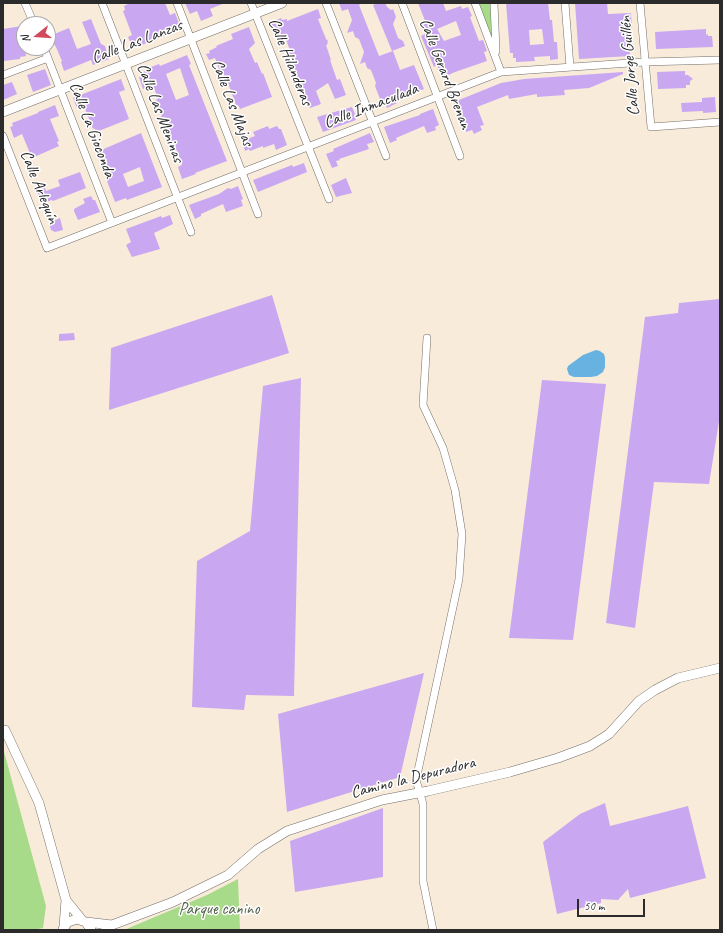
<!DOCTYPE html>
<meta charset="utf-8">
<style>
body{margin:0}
#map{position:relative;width:723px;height:933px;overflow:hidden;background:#f8ebda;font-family:Caveat,sans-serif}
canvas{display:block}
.frame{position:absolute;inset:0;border:4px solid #2b2b2b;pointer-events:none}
.north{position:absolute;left:16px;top:16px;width:40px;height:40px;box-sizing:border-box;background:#fff;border:1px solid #aaa;border-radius:50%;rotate:253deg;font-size:11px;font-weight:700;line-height:16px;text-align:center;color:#2b2b2b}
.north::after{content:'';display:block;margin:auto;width:14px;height:18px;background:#d1495b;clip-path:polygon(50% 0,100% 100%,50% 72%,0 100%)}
.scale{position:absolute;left:577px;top:899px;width:68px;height:18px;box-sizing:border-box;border:2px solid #2b2b2b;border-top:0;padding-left:5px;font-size:12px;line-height:14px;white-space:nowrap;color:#2b2b2b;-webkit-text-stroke:3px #fff;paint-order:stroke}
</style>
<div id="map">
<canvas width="723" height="933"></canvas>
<div class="frame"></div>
<div class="north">N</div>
<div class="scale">50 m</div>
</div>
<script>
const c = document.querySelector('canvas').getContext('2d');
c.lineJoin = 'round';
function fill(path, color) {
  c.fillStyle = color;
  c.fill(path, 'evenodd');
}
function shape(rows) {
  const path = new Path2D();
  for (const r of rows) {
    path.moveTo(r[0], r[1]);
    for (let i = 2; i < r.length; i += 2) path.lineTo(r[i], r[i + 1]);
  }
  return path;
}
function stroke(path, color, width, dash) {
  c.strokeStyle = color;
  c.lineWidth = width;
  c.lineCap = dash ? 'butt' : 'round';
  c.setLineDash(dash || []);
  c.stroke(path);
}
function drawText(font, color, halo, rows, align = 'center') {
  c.font = font + ' Caveat,sans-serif';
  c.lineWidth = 3;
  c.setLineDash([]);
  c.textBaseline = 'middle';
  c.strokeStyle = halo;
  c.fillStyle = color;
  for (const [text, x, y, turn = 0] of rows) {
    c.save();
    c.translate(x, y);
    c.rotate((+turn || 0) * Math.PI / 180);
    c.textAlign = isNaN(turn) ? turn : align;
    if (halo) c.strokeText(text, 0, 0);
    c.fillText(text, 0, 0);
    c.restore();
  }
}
fill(shape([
 [475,3,494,3,496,57],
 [3,748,46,906,43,928,33,930,3,930],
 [238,879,240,930,124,930,207,895]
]), '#a7da89');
fill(shape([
 [596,350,600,351,604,354,605,358,605,367,603,372,597,376,591,377,574,377,569,375,567,369,568,366,583,355]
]), '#67b2e0');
fill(shape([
 [130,3,165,3,170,15,175,13,181,29,137,47,136,45,132,46,128,37,132,35,123,11,125,10,124,6],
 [185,3,225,3,210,9,213,16,201,21,197,11,190,14],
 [339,3,362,3,359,5,379,56,393,51,400,70,414,65,424,89,396,100,397,103,387,108,384,100,380,99,375,86,376,83,371,70,367,68,365,62,360,64,364,52,359,39,355,37,353,31,347,33,352,20,348,9,342,11],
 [378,3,385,3,387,7,391,10,393,9,396,17,393,24,398,38,403,41,405,46,392,51,373,5],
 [418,3,443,3,446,11,461,6,462,9,468,7,472,16,470,17,479,41,483,40,487,51,484,52,487,61,455,72,442,78,437,65,434,67,421,36,425,34,421,25,426,23],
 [456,21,461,35,444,41,437,29],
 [506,3,548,3,550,20,552,20,554,42,557,42,558,59,550,60,550,56,534,57,535,61,516,62,516,58,513,58,513,53,510,53],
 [542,29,544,44,530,45,529,30],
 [575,3,607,3,608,14,631,13,632,30,629,30,630,56,579,59],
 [318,9,321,18,318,19,326,39,328,41,327,45,326,45,331,60,330,60,337,80,340,79,346,95,335,99,328,83,316,91,321,104,310,108,288,51,290,50,285,37,277,41,270,23,281,18,282,20,287,19,287,21],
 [91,19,101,44,105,46,109,59,93,65,91,60,64,71,61,62,62,61,56,47,54,44,52,35,69,28,77,49,91,44,82,22],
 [22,26,26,56,20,57,20,59,3,61,3,29],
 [249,27,255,43,249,49,255,63,257,62,262,74,263,73,272,97,240,109,238,105,236,105,227,80,223,73,221,74,215,58,209,60,206,54,210,53,209,51,217,47,216,46,233,39,231,34],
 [706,29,706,35,708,34,708,36,712,36,713,47,656,49,655,32],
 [187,55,191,64,189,65,227,161,195,173,196,174,182,179,178,167,182,165,177,150,171,152,166,138,168,137,160,117,162,116,156,100,158,99,153,85,143,89,139,77,144,75,143,72,152,69,151,67,159,64,160,66],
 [180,68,189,95,176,100,166,74],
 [45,69,51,85,33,92,27,75],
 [685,71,685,75,688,75,693,79,690,81,690,85,686,85,686,88,658,89,657,72],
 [623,72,623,74,589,88,564,90,565,95,537,97,537,94,509,99,508,95,477,107,484,125,480,126,482,130,474,134,472,130,466,132,454,102,501,83,524,79],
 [121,79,125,90,119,92,129,119,96,132,94,128,93,129,84,106,77,108,73,98],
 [12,82,17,94,3,100,3,85],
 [715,97,716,112,703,113,703,111,682,112,681,103,702,102,702,98],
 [55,105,59,116,50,119,59,141,57,142,59,146,32,158,22,134,14,138,10,127,13,126,12,123,38,113,38,112],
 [352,107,355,114,354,115,356,120,323,132,317,117],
 [433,109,439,125,435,127,436,130,427,133,424,126,396,138,397,140,390,143,384,127,420,115,420,114],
 [268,126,269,129,277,126,279,129,281,129,287,145,276,150,274,144,263,148,263,146,250,151,249,149,245,151,242,141,255,136,253,132],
 [141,133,162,187,127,200,126,198,115,202,104,173,107,172,99,151],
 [140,167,144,181,128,187,123,174],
 [370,133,374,142,367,144,369,149,339,159,340,160,336,161,338,166,332,168,326,154,334,151,333,149],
 [304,163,307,172,258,192,253,180,292,165,293,167],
 [80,172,86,188,53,201,52,200,42,203,36,188,44,185,46,191,60,186,58,180],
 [346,178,352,193,336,197,331,185],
 [238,186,243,199,241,200,243,206,226,212,223,204,201,214,201,216,195,219,189,205,219,194,228,188,231,189],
 [91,196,93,200,95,200,100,212,78,220,74,211,74,209,85,203,83,199],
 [170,215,173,224,154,233,160,249,132,257,126,245,131,242,126,229,161,216,162,218],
 [60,218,63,230,55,232,51,230,49,223],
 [272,295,289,353,109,410,111,348],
 [720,299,720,415,709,484,654,482,635,628,606,623,645,317,678,313,679,303],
 [74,333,75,340,59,341,59,334],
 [301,378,294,696,246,695,244,710,192,707,197,561,250,531,263,386],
 [542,380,606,384,573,640,509,638],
 [424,673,400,777,287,812,278,714],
 [605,803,610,826,688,806,706,878,630,898,628,889,618,900,601,899,601,903,557,914,543,842,580,814],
 [383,808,383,877,295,892,290,841]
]), '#caa7f1');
const minor = shape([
 [25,3,34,24],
 [102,3,191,232],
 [177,3,258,214],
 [251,3,329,199],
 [326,3,386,156],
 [402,3,460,156],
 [475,3,501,72],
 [494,3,496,51],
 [565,3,570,67],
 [640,3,651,127,720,122],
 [44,48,112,223],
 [3,75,48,58],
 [3,136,47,248,501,72,644,62,720,60],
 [427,338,423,405,443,448,455,490,462,534,459,579,416,780,423,804,423,881,433,930]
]);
const tertiary = shape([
 [3,112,282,3],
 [3,731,5,730,39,803,66,900,64,926],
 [66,900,82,920],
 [86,922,112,925],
 [63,929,68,922,77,919,86,922,91,930],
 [105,930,112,925,173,902,228,875,258,849,287,831,382,800,428,791,510,772,558,758,590,746,609,734,639,701,655,690,678,678,720,668]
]);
stroke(minor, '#736e68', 8);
stroke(tertiary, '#736e68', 10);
stroke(minor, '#fff', 7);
stroke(tertiary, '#fff', 9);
drawText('17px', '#2b2b2b', '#fff', [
 ["Calle Las Lanzas",137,42,-21],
 ["Calle Hilanderas",290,62,68],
 ["Calle Jorge Guillén",630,66,-95],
 ["Calle Gerard Brenan",445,74,69],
 ["Calle Las Majas",232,103,69],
 ["Calle Inmaculada",371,106,-21],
 ["Calle Las Meninas",160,113,69],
 ["Calle La Gioconda",92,130,69],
 ["Calle Arlequín",39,187,68],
 ["Camino la Depuradora",413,778,-14]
]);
drawText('17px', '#506047', '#fff', [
 ["Parque canino",219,910]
]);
</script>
